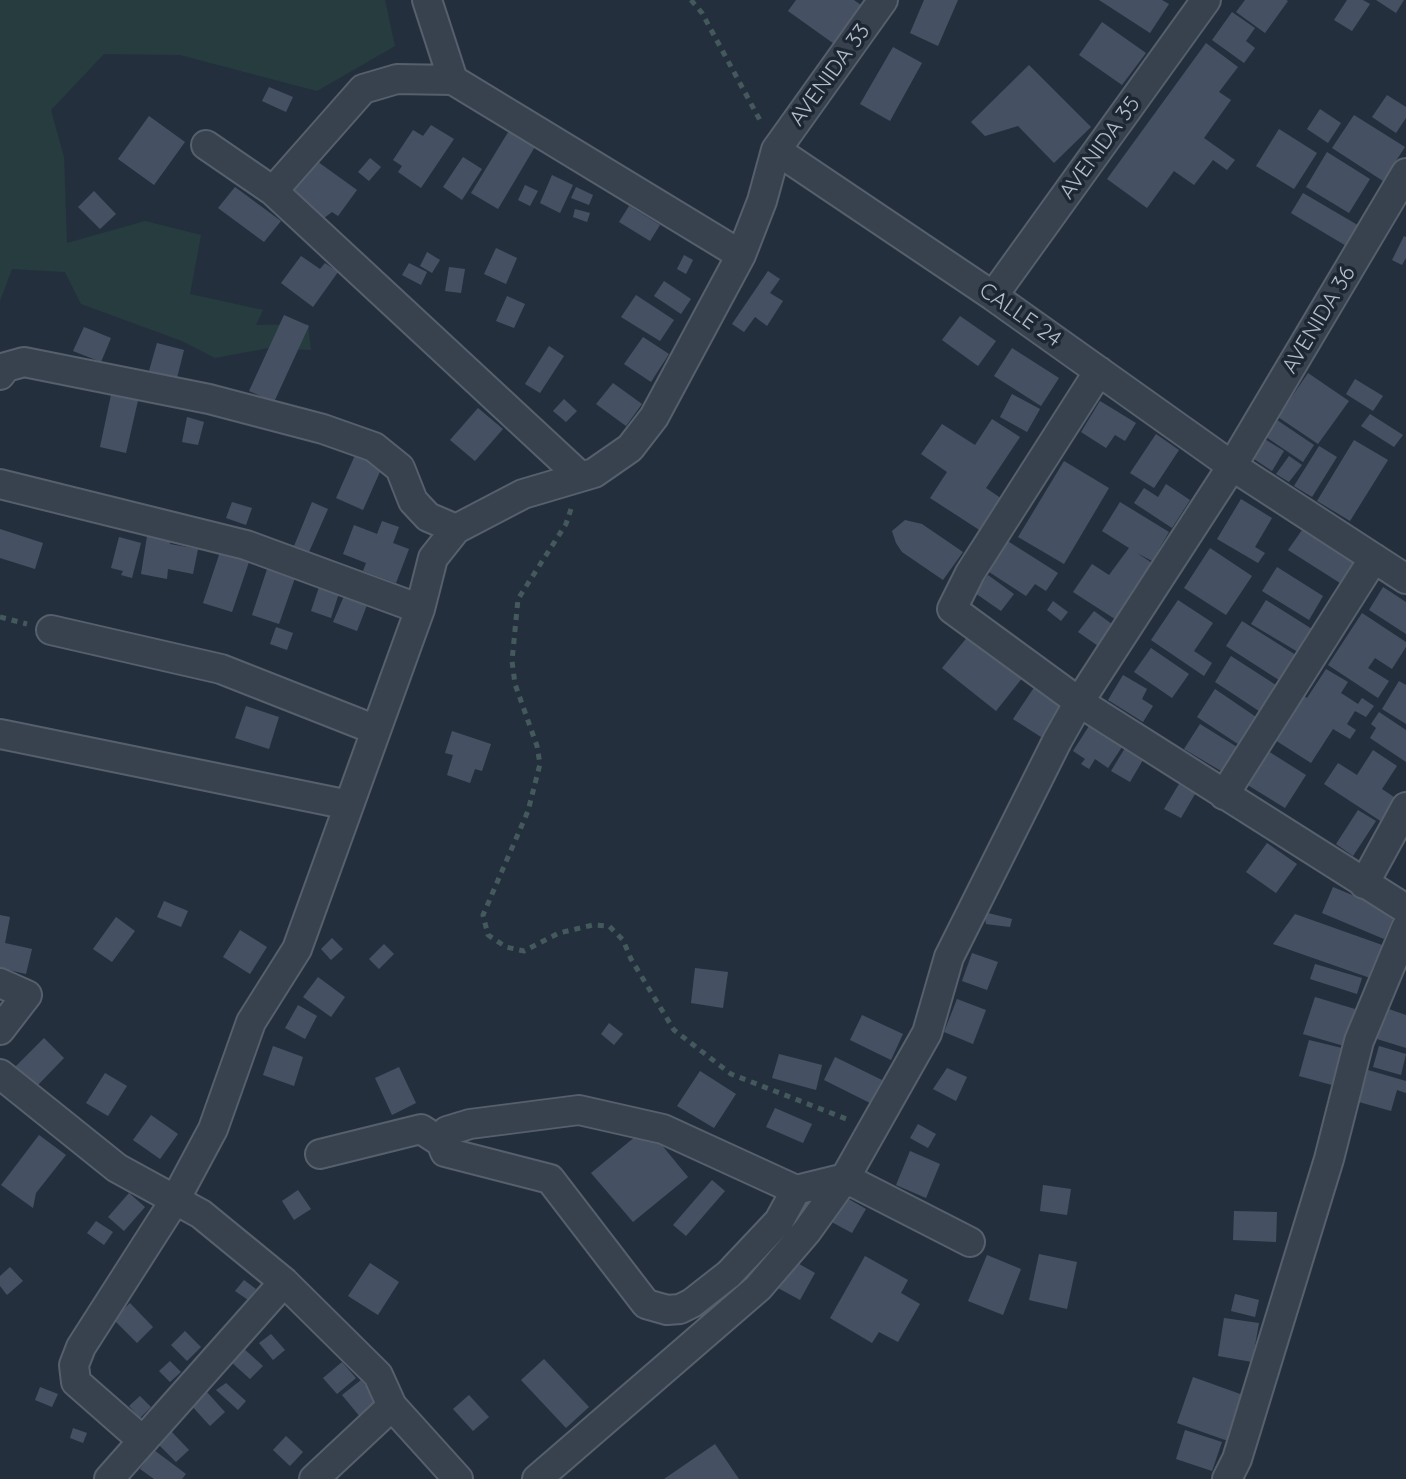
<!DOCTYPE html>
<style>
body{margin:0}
canvas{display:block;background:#242f3e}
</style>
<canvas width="1406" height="1479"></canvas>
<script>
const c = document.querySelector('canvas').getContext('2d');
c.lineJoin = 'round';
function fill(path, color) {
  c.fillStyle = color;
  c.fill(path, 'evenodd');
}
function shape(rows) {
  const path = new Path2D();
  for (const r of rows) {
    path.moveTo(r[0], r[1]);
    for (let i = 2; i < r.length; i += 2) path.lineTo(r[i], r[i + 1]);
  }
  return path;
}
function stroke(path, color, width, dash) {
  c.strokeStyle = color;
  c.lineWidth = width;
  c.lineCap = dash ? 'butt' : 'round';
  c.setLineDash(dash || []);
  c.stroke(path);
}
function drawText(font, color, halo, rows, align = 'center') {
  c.font = font + ' Quicksand,sans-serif';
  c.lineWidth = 7;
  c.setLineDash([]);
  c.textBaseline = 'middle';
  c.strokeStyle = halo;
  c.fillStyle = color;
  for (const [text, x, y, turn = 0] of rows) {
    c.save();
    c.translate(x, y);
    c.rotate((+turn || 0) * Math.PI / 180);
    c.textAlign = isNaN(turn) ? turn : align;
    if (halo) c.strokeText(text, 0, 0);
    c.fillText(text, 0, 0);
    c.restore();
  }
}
fill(shape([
 [0,0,385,0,395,46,317,91,180,55,104,54,51,110,64,157,67,243,145,221,201,235,190,294,263,310,256,325,308,324,311,350,268,348,215,358,182,341,81,304,65,272,12,269,0,301]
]), '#263c3f');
fill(shape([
 [796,0,854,0,865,8,837,46,788,11],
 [924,0,958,0,938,46,910,33],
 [1099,0,1162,0,1169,4,1150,33],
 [1245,0,1286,0,1288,1,1265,33,1236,12],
 [1347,0,1363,0,1370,4,1352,31,1334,20],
 [1376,0,1404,0,1396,13],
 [1232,12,1255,28,1246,41,1255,48,1244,63,1212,40],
 [1102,22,1146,53,1122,85,1079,55],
 [1206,43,1238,67,1219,92,1231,100,1204,138,1235,160,1227,170,1213,160,1194,185,1174,171,1147,208,1107,179],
 [893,47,922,63,890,121,860,104],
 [1029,65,1091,127,1054,163,1018,126,985,136,971,122],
 [269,87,293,97,286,112,262,101],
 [1387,95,1406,107,1406,118,1396,133,1372,117],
 [1320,109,1341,123,1328,143,1307,129],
 [1354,115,1405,147,1383,181,1332,148],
 [149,116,185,142,154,185,118,159],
 [431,125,454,139,421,188,398,172,402,166,393,160,413,130,423,136],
 [510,129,536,145,498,209,471,193],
 [1279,129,1317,153,1294,189,1256,166],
 [1327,152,1370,179,1349,213,1306,187],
 [463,157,482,169,462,200,443,187],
 [370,158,381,167,369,181,358,172],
 [314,159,357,190,338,216,332,212,324,218,289,192],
 [552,175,573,185,560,213,540,203],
 [525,185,538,191,530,206,518,200],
 [235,187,281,221,264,242,218,208],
 [576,187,593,195,589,205,571,198],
 [94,191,116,214,100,229,78,207],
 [1303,193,1361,227,1348,247,1291,213],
 [629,206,660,225,650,241,619,222],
 [575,209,590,213,587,222,573,217],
 [1404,236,1406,237,1406,258,1402,265,1392,260],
 [496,248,517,258,506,284,484,274],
 [427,252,440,260,432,273,420,266],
 [684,255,693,260,686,274,677,269],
 [301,256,320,269,325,263,338,272,313,307,281,283],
 [409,263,427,272,421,285,402,275],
 [449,267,465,269,461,293,445,291],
 [768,271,780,279,770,293,783,301,767,326,755,317,744,332,732,324],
 [664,281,691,299,681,314,654,296],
 [636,295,674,320,660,341,621,317],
 [507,296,525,304,514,328,496,321],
 [284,315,309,326,274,402,249,391],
 [960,316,996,341,978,366,942,340],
 [84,327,111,338,101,362,73,351],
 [643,337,669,354,651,382,624,364],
 [157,343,184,350,177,378,149,371],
 [549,346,564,356,540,393,525,384],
 [1012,348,1059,378,1041,406,994,376],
 [1308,373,1349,401,1318,444,1278,417],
 [1355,379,1383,396,1373,411,1346,394],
 [613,383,642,404,626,426,596,404],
 [112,390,139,396,126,453,100,447],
 [1012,394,1040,409,1027,432,1000,417],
 [564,399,577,411,566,422,553,411],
 [1100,401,1136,423,1125,441,1115,435,1106,448,1081,432],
 [478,408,503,429,475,461,450,440],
 [1370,414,1403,435,1394,447,1361,426],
 [187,417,204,422,198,445,182,442],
 [992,419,1020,437,986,488,1005,501,984,533,930,498,947,472,921,454,942,424,975,445],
 [1277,420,1314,445,1303,462,1266,437],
 [1156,434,1179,450,1154,488,1130,473],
 [1263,438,1284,451,1272,471,1251,457],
 [1354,440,1388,460,1350,521,1317,501],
 [1319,446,1337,457,1312,497,1294,486],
 [356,453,383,465,363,510,336,498],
 [1289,456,1302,465,1289,482,1276,474],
 [1064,461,1109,488,1064,564,1018,537],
 [1166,484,1190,500,1172,528,1134,503,1144,488,1158,497],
 [1241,499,1272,518,1255,547,1265,553,1258,563,1217,539],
 [232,502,252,508,246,525,226,518],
 [312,502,328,509,309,552,294,546],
 [1120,502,1169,532,1152,561,1137,553,1152,563,1133,590,1136,592,1118,621,1073,592,1092,564,1109,575,1129,548,1102,531],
 [905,520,922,524,963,552,943,580,902,552,896,543,892,531],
 [382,521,399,527,393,543,409,549,396,583,363,571,366,563,343,554,354,525,377,534],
 [0,529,43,543,35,569,0,558],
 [148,530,172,535,170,544,198,549,193,574,168,569,167,579,141,574],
 [1302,530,1353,562,1340,583,1288,550],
 [119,537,141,543,132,578,121,575,123,571,111,568],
 [1006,540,1058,573,1046,591,1035,584,1026,596,986,570],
 [1210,548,1252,576,1226,615,1184,588],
 [220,552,249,562,232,612,203,603],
 [268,566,296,575,279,624,252,615],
 [1277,567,1323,596,1309,620,1262,591],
 [988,575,1014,594,1001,611,975,593],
 [320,584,340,590,331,618,311,611],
 [1383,587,1406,602,1406,634,1369,610],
 [344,596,367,605,357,631,333,622],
 [1178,600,1213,623,1194,651,1212,663,1204,676,1151,640],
 [1266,600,1312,629,1298,652,1251,624],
 [1053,601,1068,612,1061,621,1047,610],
 [1094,611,1116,627,1101,648,1078,632],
 [1362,613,1406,642,1406,647,1392,669,1375,658,1368,668,1389,681,1378,698,1328,665],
 [1242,621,1299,657,1282,682,1226,646],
 [276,627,293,633,287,650,270,644],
 [969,635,1023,677,996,711,942,668],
 [1151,648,1189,674,1172,698,1134,672],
 [1231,656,1279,687,1262,713,1215,682],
 [1326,669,1348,682,1341,693,1358,704,1362,698,1374,706,1366,717,1355,711,1347,724,1356,730,1350,739,1333,729,1311,763,1275,740,1304,696,1307,698],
 [1123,675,1147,689,1142,699,1153,706,1143,722,1108,700],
 [1399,681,1406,685,1406,724,1382,709],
 [1035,686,1062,705,1041,737,1013,719],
 [1215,689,1259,719,1241,746,1197,717],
 [246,706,279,717,269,749,235,738],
 [1379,712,1406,730,1406,762,1370,738,1376,728,1371,724],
 [1200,724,1237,747,1221,771,1184,749],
 [1089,726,1122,747,1108,768,1095,759,1089,769,1081,764,1085,759,1073,751],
 [452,731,491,744,482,771,475,769,470,783,447,775,453,755,445,753],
 [1125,748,1143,760,1130,782,1111,771],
 [1373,750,1397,766,1382,789,1400,801,1385,824,1324,784,1338,763,1357,775],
 [1268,751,1306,775,1285,808,1246,784],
 [1179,784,1195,794,1181,818,1164,809],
 [1358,810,1376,821,1353,856,1336,844],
 [1267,843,1297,864,1276,893,1246,872],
 [1333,887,1395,913,1384,939,1322,913],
 [164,901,188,911,181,927,157,917],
 [984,912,1012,919,1010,927,986,924],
 [1295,914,1385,946,1373,979,1273,944],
 [0,915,10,917,5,943,32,949,26,974,0,968],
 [116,917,135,931,112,962,93,949],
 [240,930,267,947,250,974,223,957],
 [332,938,343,949,331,960,321,949],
 [384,944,394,954,379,969,369,959],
 [972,953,998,962,987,990,962,981],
 [1315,964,1362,978,1357,994,1310,979],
 [695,968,728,972,723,1008,691,1003],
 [318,977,345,997,331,1017,303,997],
 [1315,997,1355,1009,1344,1046,1303,1034],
 [957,999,986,1010,973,1044,944,1032],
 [298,1005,317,1016,305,1039,285,1028],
 [1386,1008,1406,1015,1406,1048,1377,1039],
 [862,1015,903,1034,891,1060,850,1040],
 [609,1023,623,1034,614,1045,601,1034],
 [44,1038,64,1058,36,1087,15,1067],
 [1309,1040,1342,1048,1332,1085,1299,1076],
 [273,1046,303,1057,294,1086,263,1075],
 [1379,1046,1406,1054,1401,1075,1373,1067],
 [779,1054,822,1065,816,1090,772,1078],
 [835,1057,882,1080,870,1103,824,1080],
 [399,1067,416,1103,392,1115,375,1078],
 [947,1068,967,1077,956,1101,933,1089],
 [1368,1070,1406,1081,1406,1093,1397,1090,1391,1111,1359,1102],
 [700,1071,736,1094,714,1128,677,1106],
 [105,1073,127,1086,108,1116,86,1103],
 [775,1108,812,1124,803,1143,766,1127],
 [151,1115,178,1134,160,1159,133,1140],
 [918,1124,936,1134,928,1148,910,1138],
 [647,1127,688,1177,633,1222,591,1173],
 [39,1135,66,1155,36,1193,33,1208,1,1185],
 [910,1151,940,1164,926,1198,896,1185],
 [712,1180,725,1191,686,1236,673,1225],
 [1043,1185,1071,1189,1067,1215,1040,1211],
 [298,1190,311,1209,294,1220,282,1201],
 [129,1193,145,1207,124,1231,108,1217],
 [840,1194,866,1209,852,1233,826,1219],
 [1234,1211,1277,1212,1276,1242,1233,1240],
 [96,1221,113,1232,104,1245,87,1233],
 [1039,1254,1077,1262,1067,1309,1029,1300],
 [987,1255,1021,1269,1003,1315,968,1301],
 [865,1256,908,1280,901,1293,920,1304,898,1342,879,1332,872,1343,830,1318],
 [794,1261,815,1273,800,1300,778,1288],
 [370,1263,399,1282,378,1315,348,1296],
 [10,1267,23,1281,7,1295,0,1286,0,1276],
 [244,1280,256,1289,248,1300,235,1291],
 [1235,1294,1259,1300,1255,1317,1231,1311],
 [130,1303,153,1327,137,1343,113,1319],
 [1224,1318,1259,1323,1252,1362,1218,1356],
 [185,1331,201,1347,187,1361,171,1345],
 [271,1334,285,1350,273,1360,259,1343],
 [242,1347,263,1366,250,1379,230,1361],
 [544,1359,589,1407,566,1428,521,1380],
 [170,1361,181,1372,170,1382,159,1371],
 [342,1362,356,1378,337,1394,323,1378],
 [1193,1377,1243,1395,1228,1441,1177,1423],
 [361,1380,380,1403,361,1418,342,1395],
 [226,1383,246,1401,238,1410,216,1390],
 [40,1387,58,1394,52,1407,35,1400],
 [205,1390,225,1412,210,1426,190,1404],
 [469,1395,489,1417,473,1431,453,1409],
 [140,1396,151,1407,140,1418,129,1406],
 [73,1428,87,1433,83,1443,70,1438],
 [1185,1430,1222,1442,1212,1471,1176,1459],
 [171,1431,189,1450,176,1462,158,1444],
 [286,1436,303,1452,290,1466,273,1450],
 [715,1444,739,1479,664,1479],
 [154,1450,186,1474,182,1479,154,1479,140,1469]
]), '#455162');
const minor = shape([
 [427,0,453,80],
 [206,145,273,191,580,476],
 [776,150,993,296,1232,466,1406,579],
 [273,191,363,89,397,79,453,80,741,255],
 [993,296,1206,0],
 [1099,371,970,573,952,609,1079,702,1406,909],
 [0,375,6,367,24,362,209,399,323,429,374,447,400,468,413,501,428,517,456,529],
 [0,484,246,545,420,609],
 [51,630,221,669,376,730],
 [0,734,349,805],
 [1224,795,1374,558],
 [1364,884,1406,807],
 [0,983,27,995,0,1030],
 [0,1074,117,1168,201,1214,284,1282,378,1375,392,1406,458,1479],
 [441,1142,447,1131,470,1124,579,1110,663,1129,796,1190,845,1178,970,1242],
 [320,1154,421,1129,441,1142,445,1152,550,1179,646,1304,667,1310,680,1309,692,1303,729,1274,779,1221,796,1190],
 [142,1440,76,1382,74,1365,81,1347,175,1200,213,1129,251,1022,297,949,420,609,433,558,456,529,523,494,594,473,630,448,654,417,741,255,762,201,776,150,883,0],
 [109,1479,284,1282],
 [314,1479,392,1406],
 [537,1479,758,1288,807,1231,845,1178,927,1033,949,957,1057,741,1079,702,1232,466,1406,173],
 [1227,1479,1237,1459,1329,1159,1359,1041,1406,928]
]);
stroke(minor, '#565f6c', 32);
stroke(shape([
 [691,0,702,13,762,124],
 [571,509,566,524,518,599,512,661,515,684,537,746,540,764,528,811,483,915,488,935,506,947,524,951,559,933,593,925,609,926,623,940,631,959,674,1030,731,1074,849,1120],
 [0,617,27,624]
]), '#44595c', 5, [6, 6]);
stroke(minor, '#38414e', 28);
drawText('22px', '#b4bcc9', '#1d2633', [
 ["AVENIDA 33",830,75,-54],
 ["AVENIDA 35",1100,148,-54],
 ["CALLE 24",1020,315,35],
 ["AVENIDA 36",1319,320,-59]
]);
</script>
